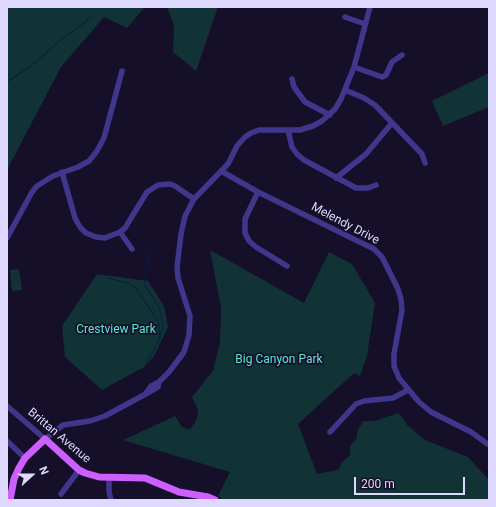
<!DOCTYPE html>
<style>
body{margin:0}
#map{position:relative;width:496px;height:507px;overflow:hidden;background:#150f2a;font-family:Roboto,sans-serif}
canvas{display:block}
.frame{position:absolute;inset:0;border:8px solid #dfd8ff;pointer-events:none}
.north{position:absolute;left:12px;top:455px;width:40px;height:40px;-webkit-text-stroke:3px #150f2a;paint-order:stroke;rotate:69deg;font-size:11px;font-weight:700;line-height:16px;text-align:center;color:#dfd8ff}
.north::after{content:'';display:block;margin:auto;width:14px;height:18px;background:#dfd8ff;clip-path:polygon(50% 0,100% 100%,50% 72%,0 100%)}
.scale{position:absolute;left:354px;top:477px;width:111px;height:18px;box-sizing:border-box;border:2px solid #dfd8ff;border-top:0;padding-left:5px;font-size:12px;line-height:14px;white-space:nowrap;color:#dfd8ff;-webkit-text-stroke:3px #150f2a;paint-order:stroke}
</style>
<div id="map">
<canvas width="496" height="507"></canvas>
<div class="frame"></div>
<div class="north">N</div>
<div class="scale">200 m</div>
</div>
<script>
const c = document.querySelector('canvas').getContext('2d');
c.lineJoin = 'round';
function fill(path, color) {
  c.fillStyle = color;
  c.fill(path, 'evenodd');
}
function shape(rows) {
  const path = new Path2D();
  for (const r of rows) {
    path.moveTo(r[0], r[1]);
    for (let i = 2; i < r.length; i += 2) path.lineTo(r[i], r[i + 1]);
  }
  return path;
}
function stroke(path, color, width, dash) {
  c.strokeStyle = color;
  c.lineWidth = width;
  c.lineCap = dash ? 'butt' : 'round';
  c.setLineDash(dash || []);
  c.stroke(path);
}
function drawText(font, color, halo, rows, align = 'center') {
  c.font = font + ' Roboto,sans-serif';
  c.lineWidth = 3.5;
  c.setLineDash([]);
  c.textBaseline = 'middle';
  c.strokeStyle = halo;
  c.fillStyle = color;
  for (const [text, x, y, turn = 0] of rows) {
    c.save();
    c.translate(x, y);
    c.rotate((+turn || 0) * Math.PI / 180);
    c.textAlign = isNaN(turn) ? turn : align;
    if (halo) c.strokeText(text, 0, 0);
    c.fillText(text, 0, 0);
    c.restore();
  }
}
fill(shape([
 [7,7,145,7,127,28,104,17,61,67,7,170],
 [167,7,218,7,196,71,173,52,174,25],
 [489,73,489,107,443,126,432,101],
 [210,250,304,303,329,252,352,264,375,303,367,356,360,376,354,373,298,424,317,474,338,470,341,466,341,463,350,455,350,446,356,440,357,432,363,421,375,421,398,413,406,422,406,424,425,440,468,457,489,480,489,500,223,500,218,496,230,472,123,440,175,416,182,427,190,430,197,419,198,410,192,397,213,371,220,342,221,308],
 [19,269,22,290,12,291,10,270],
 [97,274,148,281,164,306,168,327,154,356,144,367,102,390,65,357,62,326]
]), '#113335');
stroke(shape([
 [7,82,36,62,58,42,92,17],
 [153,239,144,279,146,287,159,307,161,314,163,327,160,337],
 [109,278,127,283,135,287,159,323,160,338,154,350,145,364]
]), '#071b4b', 1);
stroke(shape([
 [345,17,365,24],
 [354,67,382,77,386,75,392,62,402,55],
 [292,79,294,87,305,102,330,115],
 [345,90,364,98,375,105,422,154,425,163],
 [288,130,292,147,297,154,304,160,356,188,368,188,376,185],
 [221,171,258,192,374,249,382,257,398,289,401,299,402,310,394,354,394,366,399,378,419,402,431,412,471,432,489,445],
 [62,172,75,218,80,227,86,233,96,237,105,238,120,232,125,228,147,192,158,185,170,184,175,186,194,199],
 [336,178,366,154,392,123],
 [258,192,245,219,245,233,249,241,256,247,287,266],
 [120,232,132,249],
 [7,238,32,192,37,186,53,176,78,167,89,161,97,151,104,138,122,71],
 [146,393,151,386,159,382,169,372,184,352,189,335,190,316,178,278,177,267,181,234,185,216,194,199,228,164,237,146,245,137,251,133,259,130,300,130,313,126,322,121,335,109,341,99,354,67,370,7],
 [7,406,45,439,63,425,90,421,105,416,153,390,158,387,159,382],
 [330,432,356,404,364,401,393,398,408,390],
 [7,441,25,458],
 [109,477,109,492,111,500],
 [61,494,79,470]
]), '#40378c', 5.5);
stroke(shape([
 [10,500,14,479,19,468,25,458,45,439,79,470,85,473,99,477,145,478,179,492,208,497,215,500]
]), '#ce5fff', 7);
drawText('12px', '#dfd8ff', '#150f2a', [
 ["Melendy Drive",345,224,28],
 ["Brittan Avenue",59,436,40]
]);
drawText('12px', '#5ae8cf', '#150f2a', [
 ["Crestview Park",116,330],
 ["Big Canyon Park",279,360]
]);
</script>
